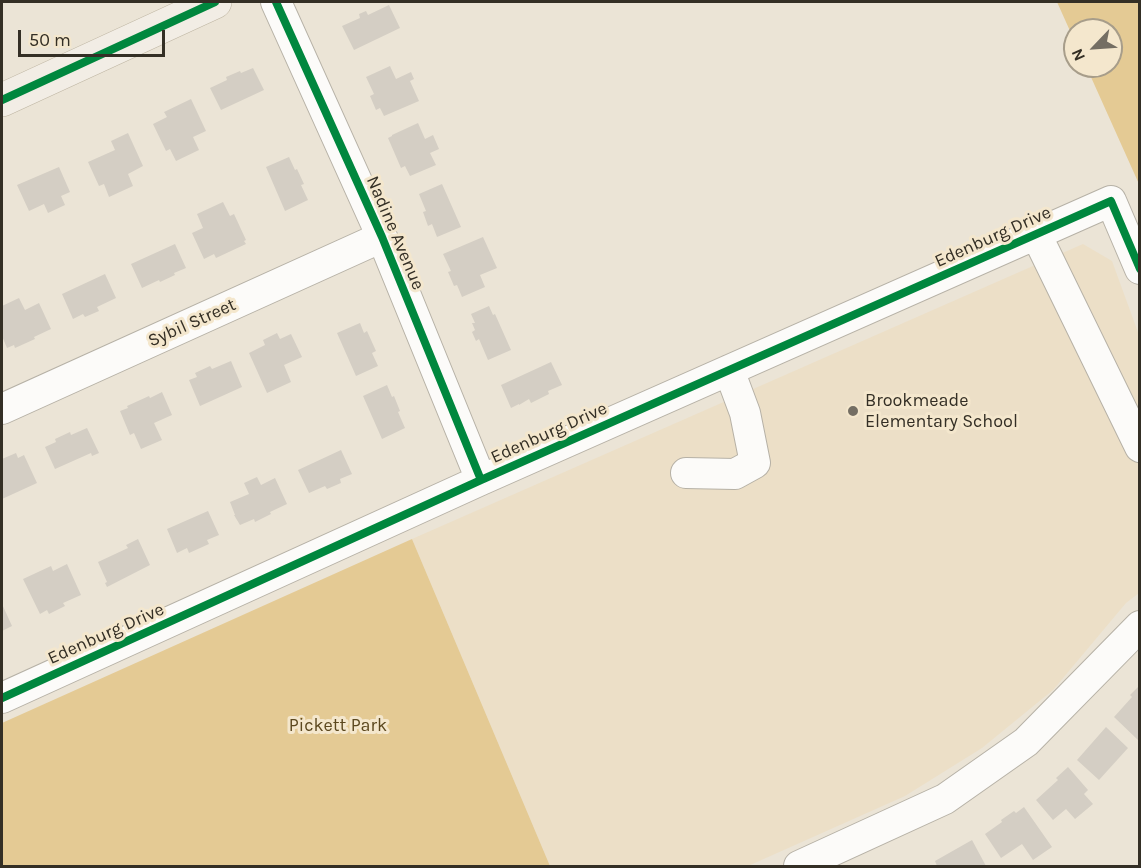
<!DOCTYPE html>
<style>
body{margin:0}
#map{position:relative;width:1141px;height:868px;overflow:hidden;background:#ebe4d6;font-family:Karla,sans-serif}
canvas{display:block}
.frame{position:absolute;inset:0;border:3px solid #342f25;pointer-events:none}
.north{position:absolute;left:1063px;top:18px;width:60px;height:60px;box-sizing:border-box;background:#f4e7cd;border:2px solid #a79d8a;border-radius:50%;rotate:245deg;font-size:16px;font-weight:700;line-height:24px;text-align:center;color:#342f25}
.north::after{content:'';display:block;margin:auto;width:21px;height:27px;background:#746e63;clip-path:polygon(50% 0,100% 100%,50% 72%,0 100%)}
.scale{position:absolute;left:18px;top:30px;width:147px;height:27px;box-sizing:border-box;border:3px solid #342f25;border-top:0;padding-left:8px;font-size:18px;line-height:21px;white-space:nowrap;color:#342f25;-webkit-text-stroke:4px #f4e7cd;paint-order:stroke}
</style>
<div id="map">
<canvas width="1141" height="868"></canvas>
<div class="frame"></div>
<div class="north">N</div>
<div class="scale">50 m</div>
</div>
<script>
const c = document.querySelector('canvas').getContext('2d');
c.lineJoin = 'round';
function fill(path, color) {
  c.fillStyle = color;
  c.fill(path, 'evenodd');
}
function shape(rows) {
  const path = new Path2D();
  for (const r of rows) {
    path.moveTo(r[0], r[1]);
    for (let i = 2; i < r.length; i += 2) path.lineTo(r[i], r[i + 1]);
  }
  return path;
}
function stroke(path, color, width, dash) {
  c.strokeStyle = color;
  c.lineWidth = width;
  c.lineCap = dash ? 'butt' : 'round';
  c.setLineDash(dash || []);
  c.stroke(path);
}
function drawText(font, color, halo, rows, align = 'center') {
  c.font = font + ' Karla,sans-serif';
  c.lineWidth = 6;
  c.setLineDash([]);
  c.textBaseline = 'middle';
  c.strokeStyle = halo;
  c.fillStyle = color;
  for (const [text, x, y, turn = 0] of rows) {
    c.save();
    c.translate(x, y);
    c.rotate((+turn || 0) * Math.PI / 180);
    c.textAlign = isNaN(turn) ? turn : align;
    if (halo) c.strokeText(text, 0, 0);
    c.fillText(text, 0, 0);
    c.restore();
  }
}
fill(shape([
 [1083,244,1112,261,1139,335,1139,593,1126,603,1053,690,982,748,905,796,748,866,550,866,412,539]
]), '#ecdfc7');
fill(shape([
 [1057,2,1139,2,1139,184,1086,66,1111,66,1111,30,1075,30,1075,42],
 [412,539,550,866,2,866,2,723]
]), '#e4ca94');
fill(shape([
 [389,5,400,28,354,50,342,26,360,18,359,14,366,11,368,15],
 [390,66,396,79,411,72,414,79,410,81,419,101,384,116,380,108,376,110,370,96,374,94,366,77],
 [253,68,264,90,221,110,210,88,227,80,226,77,240,71,241,73],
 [191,99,206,131,193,137,199,150,176,161,170,149,166,151,153,124,167,117,164,112],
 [418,123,425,139,433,135,439,149,430,153,436,165,410,176,405,166,401,168,388,138,392,136,392,135],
 [128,133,143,166,128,174,133,186,109,197,104,184,99,186,88,162,115,150,111,141],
 [289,157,295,170,297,169,304,184,301,185,308,200,285,211,266,167],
 [59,167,70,192,61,196,65,205,48,213,44,204,29,211,17,185],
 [442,184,461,227,437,237,432,224,428,226,423,212,426,211,419,194],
 [223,202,230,216,234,214,246,240,244,241,246,244,216,258,214,254,204,259,192,233,203,228,197,214],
 [483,237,497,268,480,275,485,287,462,297,457,285,454,286,448,272,451,271,443,254],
 [175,244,186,268,174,273,175,275,160,282,159,280,142,288,131,264],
 [105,274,116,298,97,307,99,311,85,317,83,314,73,319,62,294],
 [19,298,25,310,39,303,51,329,34,337,35,339,15,348,14,345,7,348,2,336,2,306],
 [489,306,493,315,495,314,511,350,488,360,479,339,476,341,472,332,475,330,472,323,475,323,471,314],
 [360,323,364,333,367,331,376,351,372,353,378,366,356,376,337,333],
 [277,333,280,339,291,334,302,357,284,365,291,382,267,393,249,353,265,345,263,340],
 [231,361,242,387,200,406,189,380,197,377,195,373,210,366,212,369],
 [551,362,562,385,548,391,549,394,531,403,529,399,519,405,519,404,511,408,501,385],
 [387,385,392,397,394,396,400,411,398,412,405,428,382,439,363,396],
 [162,392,172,415,154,423,162,440,141,449,134,433,130,435,120,411,128,408,127,406,149,396,150,398],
 [87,428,99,453,92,456,91,453,55,469,45,447,56,442,55,439,70,432,71,435],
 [341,450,352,474,340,479,341,483,327,489,325,486,309,493,298,470],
 [16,453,18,458,24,455,37,483,2,499,2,459],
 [257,477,261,485,275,478,287,504,270,512,271,514,255,522,254,519,240,525,234,515,235,515,230,502,249,494,244,483],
 [208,511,219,535,207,540,209,544,189,553,187,548,177,553,167,529],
 [138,539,150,565,107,587,105,583,107,582,98,562,128,548,126,545],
 [67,564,81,595,63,603,65,606,49,614,47,610,40,614,23,579,51,566,53,571],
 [2,604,12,626,2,631],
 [1140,685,1140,738,1138,740,1114,717,1132,697,1130,695],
 [1106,727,1128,748,1099,780,1077,760],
 [1068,767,1088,790,1084,794,1093,804,1075,819,1066,809,1053,820,1036,800,1058,780,1056,778],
 [1024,807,1052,847,1033,860,1022,844,1001,858,985,834,1002,822,1001,820,1014,811,1016,813],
 [972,840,986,866,937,866,935,861]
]), '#d4cec4');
const minor = shape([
 [276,2,382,237,481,480],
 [1036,234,1140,447],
 [2,409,382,237],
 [686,473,735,474,755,463,745,413,729,370],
 [2,698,481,480,1111,201,1140,269],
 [799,866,945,799,1026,742,1140,626]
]);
const major = shape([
 [2,100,215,2]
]);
stroke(minor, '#b6b1a6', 32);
stroke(major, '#bdb4a1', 34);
stroke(minor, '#fcfbf9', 30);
stroke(major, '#f2ede5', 33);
stroke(shape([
 [276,2,382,237,481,480],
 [2,100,215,2],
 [2,698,481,480,1111,201,1140,269]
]), '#00873e', 8);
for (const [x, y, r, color] of [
 [853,411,6,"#746e63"]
]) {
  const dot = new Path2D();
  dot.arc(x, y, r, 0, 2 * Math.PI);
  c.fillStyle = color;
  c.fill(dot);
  stroke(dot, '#f4e7cd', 2);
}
drawText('18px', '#342f25', '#f4e7cd', [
 ["Nadine Avenue",395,233,67],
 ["Edenburg Drive",993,237,-24],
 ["Sybil Street",192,323,-24],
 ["Edenburg Drive",549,433,-24],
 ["Edenburg Drive",106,634,-24]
]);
drawText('18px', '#342f25', '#f4e7cd', [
 ["Brookmeade",865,401],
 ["Elementary School",865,422]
], 'left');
drawText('18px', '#5c481f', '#f4e7cd', [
 ["Pickett Park",338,726]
]);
</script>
